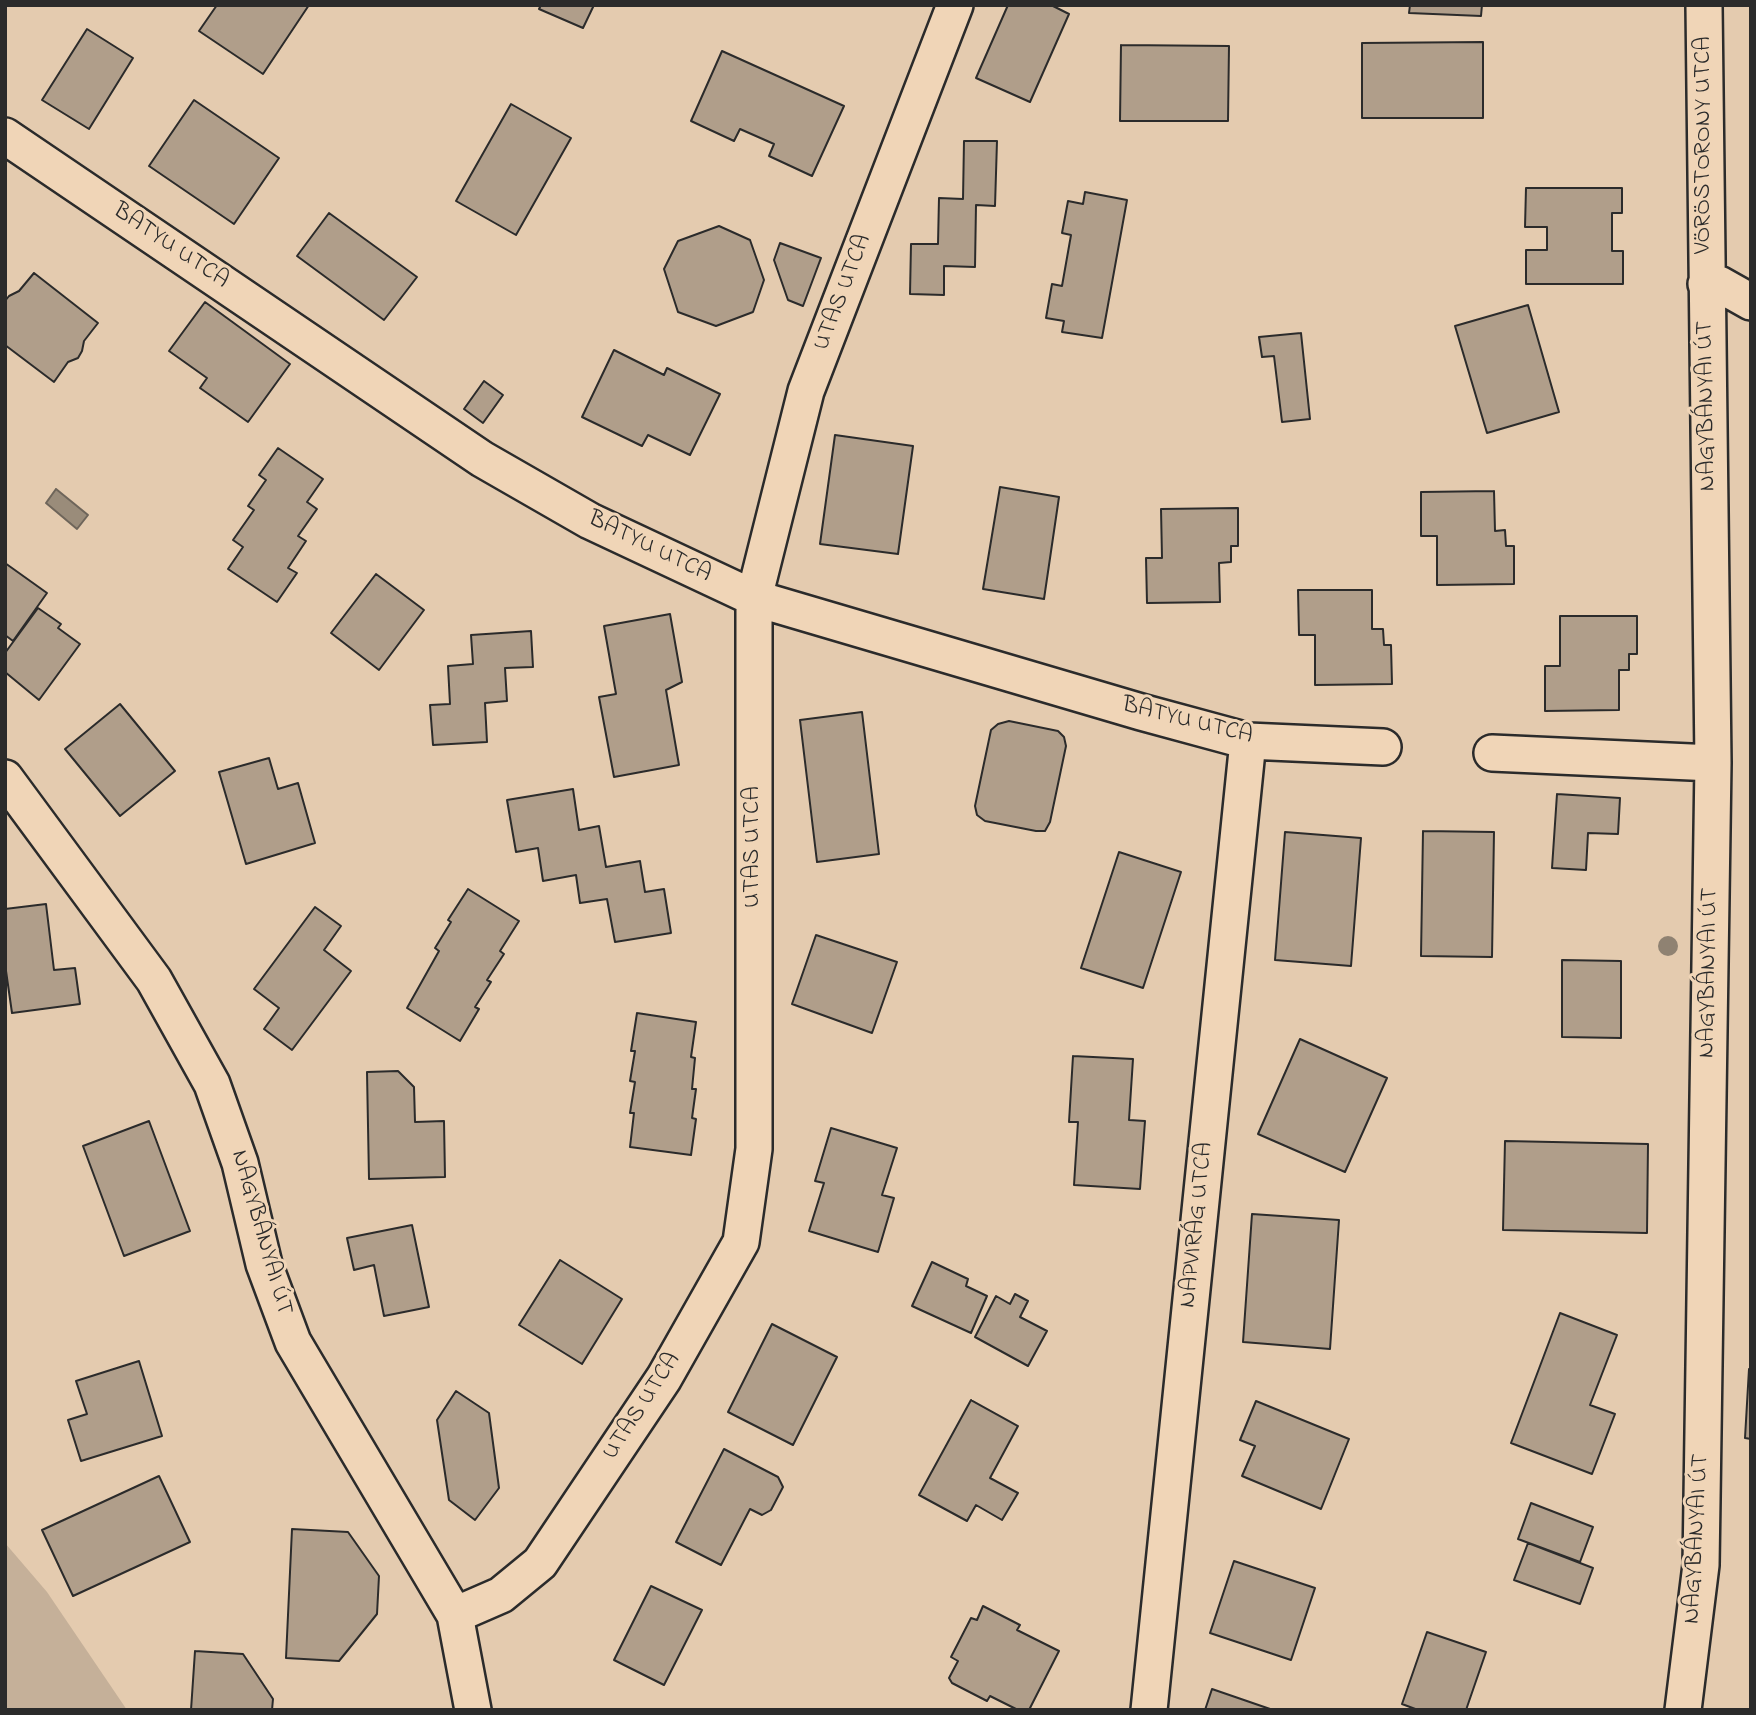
<!DOCTYPE html>
<meta charset="utf-8">
<style>
body{margin:0}
#map{position:relative;width:1756px;height:1715px;overflow:hidden;background:#e4cbaf;font-family:"Indie Flower",sans-serif}
canvas{display:block}
.frame{position:absolute;inset:0;border:7px solid #2b2b2b;pointer-events:none}
</style>
<div id="map">
<canvas width="1756" height="1715"></canvas>
<div class="frame"></div>
</div>
<script>
const c = document.querySelector('canvas').getContext('2d');
c.lineJoin = 'round';
function fill(path, color) {
  c.fillStyle = color;
  c.fill(path, 'evenodd');
}
function shape(rows) {
  const path = new Path2D();
  for (const r of rows) {
    path.moveTo(r[0], r[1]);
    for (let i = 2; i < r.length; i += 2) path.lineTo(r[i], r[i + 1]);
  }
  return path;
}
function stroke(path, color, width, dash) {
  c.strokeStyle = color;
  c.lineWidth = width;
  c.lineCap = dash ? 'butt' : 'round';
  c.setLineDash(dash || []);
  c.stroke(path);
}
function drawText(font, color, halo, rows, align = 'center') {
  c.font = font + ' "Indie Flower",sans-serif';
  c.lineWidth = 6;
  c.setLineDash([]);
  c.textBaseline = 'middle';
  c.strokeStyle = halo;
  c.fillStyle = color;
  for (const [text, x, y, turn = 0] of rows) {
    c.save();
    c.translate(x, y);
    c.rotate((+turn || 0) * Math.PI / 180);
    c.textAlign = isNaN(turn) ? turn : align;
    if (halo) c.strokeText(text, 0, 0);
    c.fillText(text, 0, 0);
    c.restore();
  }
}
fill(shape([
 [5,1543,47,1592,127,1710,5,1710]
]), '#c5b099');
const water = shape([
 [56,489,88,515,77,529,46,503,56,489]
]);
fill(water, '#9a8c7a');
stroke(water, '#6e655a', 2);
const building = shape([
 [217,5,309,5,263,74,199,31,217,5],
 [541,5,594,5,583,28,539,9,541,5],
 [1008,5,1051,5,1069,14,1030,102,976,78,1008,5],
 [1410,5,1482,5,1481,16,1409,13,1410,5],
 [87,29,133,58,89,129,42,100,87,29],
 [1483,42,1483,118,1362,118,1362,43,1483,42],
 [1121,45,1229,46,1228,121,1120,121,1121,45],
 [722,51,844,106,812,176,769,156,774,144,740,129,734,141,691,121,722,51],
 [194,100,279,158,234,224,149,166,194,100],
 [511,104,571,138,516,235,456,201,511,104],
 [964,141,997,141,995,206,976,205,975,267,944,266,944,295,910,294,911,244,938,244,939,198,963,199,964,141],
 [1526,188,1622,188,1622,213,1612,213,1612,251,1623,251,1623,284,1526,284,1526,250,1547,250,1547,227,1525,227,1526,188],
 [1085,192,1127,200,1102,338,1062,332,1064,321,1046,318,1052,284,1062,286,1071,235,1062,233,1068,201,1083,204,1085,192],
 [329,213,417,277,384,320,297,256,329,213],
 [719,226,750,240,764,280,753,312,716,326,678,312,664,269,678,241,719,226],
 [780,243,821,258,803,306,788,300,774,260,780,243],
 [34,273,98,323,84,341,82,351,78,358,68,362,54,382,5,345,5,301,9,296,19,291,34,273],
 [205,302,290,364,248,422,200,388,207,378,169,351,205,302],
 [1528,305,1559,412,1487,433,1455,326,1528,305],
 [1301,333,1310,419,1282,422,1274,356,1262,357,1259,337,1301,333],
 [614,350,664,375,667,368,720,394,690,455,648,435,642,446,582,417,614,350],
 [484,381,503,395,483,423,464,409,484,381],
 [835,435,913,446,898,554,820,544,835,435],
 [278,448,323,479,307,502,317,509,298,536,306,541,288,568,297,573,277,602,228,569,243,547,233,540,254,510,248,506,266,480,259,475,278,448],
 [1000,487,1059,497,1044,599,983,589,1000,487],
 [1494,491,1495,531,1505,530,1506,546,1514,546,1514,584,1437,585,1437,536,1421,536,1421,492,1494,491],
 [1238,508,1238,546,1231,546,1231,562,1219,563,1220,602,1147,603,1146,558,1162,558,1161,509,1238,508],
 [5,563,47,593,13,641,5,635,5,563],
 [376,574,424,610,379,670,331,633,376,574],
 [1298,590,1372,590,1372,629,1383,629,1384,645,1391,645,1392,684,1315,685,1315,635,1299,635,1298,590],
 [38,608,61,624,58,628,80,644,39,700,5,672,5,653,38,608],
 [670,614,682,682,666,690,679,765,614,777,599,697,616,694,604,626,670,614],
 [1560,616,1637,616,1637,654,1629,654,1629,670,1619,670,1619,710,1545,711,1545,666,1560,666,1560,616],
 [531,631,533,667,505,668,507,701,485,703,487,742,433,745,430,705,450,704,448,666,473,664,471,635,531,631],
 [120,704,175,771,120,816,65,749,120,704],
 [862,712,879,854,817,862,800,720,862,712],
 [1009,721,1058,731,1064,737,1066,746,1050,822,1045,831,1036,831,985,821,977,815,975,806,991,730,998,724,1009,721],
 [269,758,278,789,298,783,315,843,246,864,219,772,269,758],
 [573,789,579,830,599,826,606,867,640,861,645,892,664,889,671,933,615,942,607,899,580,903,576,875,543,881,538,848,516,852,507,800,573,789],
 [1557,794,1620,798,1618,834,1588,833,1586,870,1552,868,1557,794],
 [1423,831,1494,832,1492,957,1421,956,1423,831],
 [1285,832,1361,838,1351,966,1275,960,1285,832],
 [1119,852,1181,872,1143,988,1081,968,1119,852],
 [468,889,519,921,500,951,504,954,487,980,491,982,475,1007,479,1009,460,1041,407,1008,439,951,435,948,451,922,448,920,468,889],
 [46,904,54,970,75,968,80,1004,12,1013,5,964,5,909,46,904],
 [315,907,341,926,324,950,351,971,292,1050,264,1029,279,1008,254,989,315,907],
 [816,935,897,962,872,1033,792,1004,816,935],
 [1562,960,1621,961,1621,1038,1562,1037,1562,960],
 [637,1013,696,1022,691,1057,695,1058,692,1089,696,1089,692,1118,696,1119,691,1155,630,1147,634,1113,630,1113,635,1082,630,1081,635,1051,631,1051,637,1013],
 [1300,1039,1387,1078,1345,1172,1258,1134,1300,1039],
 [1073,1056,1133,1059,1129,1120,1145,1121,1140,1189,1074,1185,1078,1122,1069,1122,1073,1056],
 [398,1071,414,1087,415,1122,444,1121,445,1177,369,1179,367,1072,398,1071],
 [149,1121,190,1231,124,1256,83,1146,149,1121],
 [831,1128,897,1148,882,1195,894,1198,878,1252,809,1231,824,1183,815,1181,831,1128],
 [1505,1141,1648,1144,1647,1233,1503,1230,1505,1141],
 [1252,1214,1339,1220,1330,1349,1243,1342,1252,1214],
 [412,1225,429,1307,384,1316,374,1265,354,1270,347,1238,412,1225],
 [560,1260,622,1299,582,1364,519,1325,560,1260],
 [932,1262,968,1279,966,1286,987,1296,971,1333,912,1306,932,1262],
 [1015,1294,1028,1301,1020,1317,1047,1331,1028,1366,975,1337,996,1296,1010,1304,1015,1294],
 [1560,1313,1617,1335,1590,1405,1615,1414,1592,1474,1511,1443,1560,1313],
 [772,1324,837,1357,793,1445,728,1412,772,1324],
 [139,1361,162,1436,81,1461,68,1420,87,1414,76,1381,139,1361],
 [1749,1369,1751,1369,1751,1439,1745,1438,1749,1369],
 [456,1391,489,1413,499,1488,475,1520,449,1500,437,1420,456,1391],
 [971,1400,1018,1426,990,1478,1018,1493,1002,1520,976,1505,967,1521,919,1495,971,1400],
 [1256,1401,1349,1439,1321,1509,1242,1476,1255,1446,1240,1440,1256,1401],
 [724,1449,778,1477,783,1487,771,1510,762,1515,750,1509,721,1565,676,1542,724,1449],
 [159,1476,190,1542,73,1596,42,1530,159,1476],
 [1531,1503,1593,1527,1580,1562,1518,1539,1531,1503],
 [292,1529,348,1532,379,1576,377,1614,339,1661,286,1658,292,1529],
 [1528,1543,1593,1568,1580,1604,1514,1580,1528,1543],
 [1234,1561,1315,1588,1291,1660,1210,1633,1234,1561],
 [651,1586,702,1610,664,1685,614,1660,651,1586],
 [983,1606,1020,1625,1017,1630,1059,1651,1029,1710,1018,1710,990,1696,987,1701,952,1683,949,1678,958,1661,951,1657,971,1618,977,1620,983,1606],
 [1427,1632,1486,1652,1466,1710,1418,1710,1402,1704,1427,1632],
 [195,1651,243,1654,273,1699,272,1710,191,1710,195,1651],
 [1212,1689,1273,1710,1205,1710,1212,1689]
]);
fill(building, '#b09e8a');
stroke(building, '#2b2b2b', 2);
const street = shape([
 [5,136,482,459,590,521,754,598,1141,712,1248,741,1383,747],
 [1706,284,1719,284,1751,302],
 [1492,753,1713,763],
 [5,778,154,980,212,1084,240,1163,264,1264,293,1342,455,1615,473,1710],
 [455,1615,501,1595,540,1563,664,1378,741,1242,754,1149,754,598,806,391,955,5],
 [1149,1710,1248,741],
 [1683,1710,1701,1565,1713,763,1704,5]
]);
stroke(street, '#2b2b2b', 40);
stroke(street, '#f0d5b7', 35);
c.fillStyle = '#8f8272';
for (const [x, y] of [
 [1668,946]
]) {
  c.beginPath();
  c.arc(x, y, 10, 0, 2 * Math.PI);
  c.fill();
}
drawText('24px', '#2b2b2b', '#f0d5b7', [
 ["VÖRÖSTORONY UTCA",1705,145,-90],
 ["BATYU UTCA",170,247,34],
 ["UTAS UTCA",844,293,-69],
 ["NAGYBÁNYAI ÚT",1708,406,-91],
 ["BATYU UTCA",649,548,26],
 ["BATYU UTCA",1187,722,14],
 ["UTAS UTCA",754,847,-90],
 ["NAGYBÁNYAI ÚT",1710,973,-89],
 ["NAPVIRÁG UTCA",1198,1225,-84],
 ["NAGYBÁNYAI ÚT",260,1233,74],
 ["UTAS UTCA",643,1407,-57],
 ["NAGYBÁNYAI ÚT",1698,1539,-87]
]);
</script>
